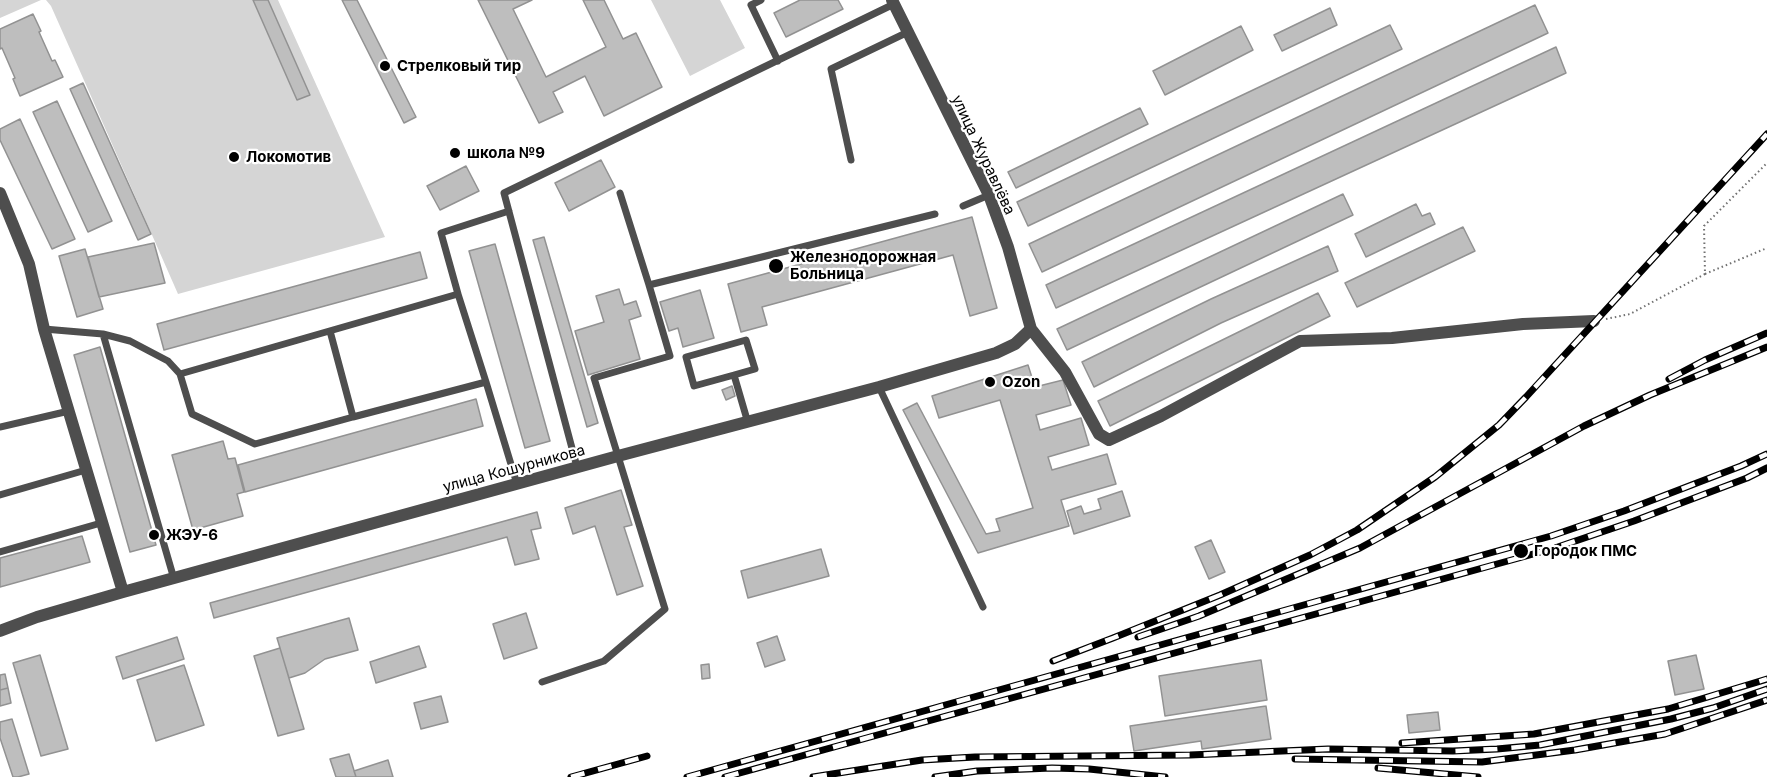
<!DOCTYPE html>
<meta charset="utf-8">
<style>
body{margin:0}
canvas{display:block;background:#fff}
</style>
<canvas width="1767" height="777"></canvas>
<script>
const c = document.querySelector('canvas').getContext('2d');
c.lineJoin = 'round';
function fill(path, color) {
  c.fillStyle = color;
  c.fill(path, 'evenodd');
}
function shape(rows) {
  const path = new Path2D();
  for (const r of rows) {
    path.moveTo(r[0], r[1]);
    for (let i = 2; i < r.length; i += 2) path.lineTo(r[i], r[i + 1]);
  }
  return path;
}
function stroke(path, color, width, dash) {
  c.strokeStyle = color;
  c.lineWidth = width;
  c.lineCap = dash ? 'butt' : 'round';
  c.setLineDash(dash || []);
  c.stroke(path);
}
function drawText(font, color, halo, rows, align = 'center') {
  c.font = font + ' Inter,sans-serif';
  c.lineWidth = 4.5;
  c.setLineDash([]);
  c.textBaseline = 'middle';
  c.strokeStyle = halo;
  c.fillStyle = color;
  for (const [text, x, y, turn = 0] of rows) {
    c.save();
    c.translate(x, y);
    c.rotate((+turn || 0) * Math.PI / 180);
    c.textAlign = isNaN(turn) ? turn : align;
    if (halo) c.strokeText(text, 0, 0);
    c.fillText(text, 0, 0);
    c.restore();
  }
}
fill(shape([
 [0,0,41,0,0,18],
 [46,0,278,0,385,237,178,294,83,78,51,6],
 [651,0,720,0,745,48,690,76]
]), '#d5d5d5');
const building = shape([
 [253,0,268,0,310,95,297,100,253,0],
 [342,0,357,0,416,117,404,123,342,0],
 [478,0,532,0,513,9,546,77,606,47,583,0,604,0,623,39,636,33,662,87,604,116,585,76,553,92,563,112,539,123,478,0],
 [800,0,838,0,843,9,786,37,774,13,800,0],
 [1535,5,1548,33,1042,272,1029,244,1535,5],
 [1330,8,1337,25,1282,51,1274,35,1330,8],
 [33,14,41,31,39,32,52,61,55,60,63,77,20,96,13,79,15,78,2,48,0,49,0,29,33,14],
 [1390,25,1402,49,1028,226,1017,202,1390,25],
 [1241,26,1253,50,1165,95,1153,71,1241,26],
 [1556,47,1566,73,1056,308,1046,285,1556,47],
 [83,83,151,234,138,240,70,89,83,83],
 [57,101,112,221,88,232,33,112,57,101],
 [1140,108,1148,124,1016,188,1008,172,1140,108],
 [20,119,75,239,52,249,0,140,0,129,20,119],
 [601,160,615,187,569,211,555,183,601,160],
 [466,166,479,191,440,210,427,186,466,166],
 [1343,194,1353,215,1067,350,1057,329,1343,194],
 [1416,204,1422,216,1430,213,1435,224,1366,257,1355,234,1416,204],
 [972,217,997,308,970,316,953,255,762,307,767,325,741,332,728,284,972,217],
 [1463,227,1475,251,1357,307,1345,283,1463,227],
 [544,237,598,423,587,427,533,240,544,237],
 [154,243,165,283,99,297,88,257,154,243],
 [495,244,550,441,525,448,469,251,495,244],
 [1328,246,1338,271,1221,323,1094,387,1082,362,1211,299,1328,246],
 [85,249,103,309,77,317,59,256,85,249],
 [420,252,427,278,164,350,157,324,420,252],
 [619,289,624,305,636,301,641,316,629,320,640,359,588,375,575,331,604,322,596,296,619,289],
 [700,290,714,338,683,347,678,328,669,331,660,302,700,290],
 [1318,293,1330,316,1110,426,1098,401,1318,293],
 [100,347,156,545,130,552,74,355,100,347],
 [1028,365,1035,387,1063,380,1071,405,1036,415,1040,430,1081,418,1089,445,1048,457,1052,470,1107,454,1116,484,1061,500,1069,526,978,553,903,410,917,403,986,534,1000,531,996,519,1033,508,1000,400,939,418,932,396,1028,365],
 [732,386,735,396,726,400,722,390,732,386],
 [476,399,483,426,245,492,238,465,476,399],
 [223,441,228,459,235,458,244,492,237,494,243,516,193,530,172,455,223,441],
 [621,490,632,525,624,527,643,586,617,595,595,526,573,534,565,508,621,490],
 [1122,491,1130,516,1074,534,1067,511,1081,506,1084,514,1101,509,1098,499,1122,491],
 [537,512,541,528,531,530,539,559,515,565,507,537,214,618,210,603,537,512],
 [82,536,90,562,0,587,0,558,82,536],
 [1211,540,1225,572,1209,579,1195,547,1211,540],
 [821,549,829,576,748,598,741,571,821,549],
 [526,613,537,648,504,659,493,624,526,613],
 [349,618,358,650,325,659,305,673,289,678,277,638,349,618],
 [777,636,785,660,765,667,757,643,777,636],
 [177,637,184,659,123,679,116,657,177,637],
 [419,646,426,667,376,683,370,662,419,646],
 [280,648,304,729,278,736,254,656,280,648],
 [40,655,68,749,41,756,13,663,40,655],
 [1696,655,1704,689,1675,695,1668,661,1696,655],
 [1261,660,1267,700,1165,716,1159,676,1261,660],
 [709,664,710,678,702,679,701,665,709,664],
 [184,665,204,725,156,741,137,680,184,665],
 [5,674,8,688,0,690,0,675,5,674],
 [8,688,11,703,0,706,0,690,8,688],
 [441,696,448,722,421,729,414,703,441,696],
 [1266,706,1271,739,1202,749,1201,741,1134,751,1130,726,1266,706],
 [1438,712,1440,730,1409,733,1407,715,1438,712],
 [12,719,29,774,18,777,13,777,0,738,0,722,12,719],
 [349,754,356,777,336,777,330,759,349,754],
 [388,760,393,777,356,777,354,771,388,760]
]);
fill(building, '#bebebe');
stroke(building, '#929292', 1.5);
stroke(shape([
 [1705,274,1767,248],
 [1606,319,1630,314,1705,274,1704,226,1767,163]
]), '#707070', 2, [1.5, 3]);
stroke(shape([
 [761,0,751,5,778,61],
 [851,160,831,69,908,32],
 [620,193,649,285],
 [963,206,989,195],
 [458,294,486,382],
 [44,329,103,334,130,341,168,361,180,374,458,294,441,233,509,211],
 [330,331,353,417,486,382,517,484],
 [103,334,174,579],
 [180,374,192,414,255,444,353,417],
 [734,375,694,386,686,357,746,340,755,369,734,375,748,423],
 [879,387,983,607],
 [0,427,69,411],
 [577,467,504,193,894,4],
 [0,495,86,470],
 [0,552,101,523],
 [542,682,604,661,665,609,594,378,670,356,649,285,935,214]
]), '#4e4e4e', 7);
stroke(shape([
 [892,0,989,195,1008,247,1031,329,1065,372,1099,434,1109,440,1161,416,1300,341,1392,338,1523,324,1594,321],
 [0,193,29,264,44,329,123,592],
 [0,631,37,617,123,592,618,456,879,387,996,353,1015,344,1031,329]
]), '#4e4e4e', 12);
const rail = shape([
 [1669,379,1705,360,1767,333],
 [1138,637,1199,616,1360,548,1584,426,1650,395,1767,347],
 [1053,661,1113,638,1220,595,1310,555,1357,530,1435,477,1499,425,1526,397,1767,134],
 [1402,743,1534,734,1668,709,1767,679],
 [1295,759,1482,762,1575,750,1665,734,1767,700],
 [1378,768,1478,777],
 [571,777,647,756],
 [687,777,1551,536,1624,511,1741,466,1767,454],
 [725,777,1555,548,1634,521,1747,478,1767,468],
 [813,777,922,760,975,757,1190,755,1328,749,1453,751,1497,749,1540,745,1671,719,1713,708,1767,689],
 [935,777,977,771,1052,768,1089,769,1165,777]
]);
stroke(rail, '#000', 7);
stroke(rail, '#fff', 4.5, [14]);
for (const [x, y, r, color] of [
 [385,66,6,"#000"],
 [455,153,6,"#000"],
 [234,157,6,"#000"],
 [776,266,8,"#000"],
 [990,382,6,"#000"],
 [154,535,6,"#000"],
 [1521,551,8,"#000"]
]) {
  const dot = new Path2D();
  dot.arc(x, y, r, 0, 2 * Math.PI);
  c.fillStyle = color;
  c.fill(dot);
  stroke(dot, '#fff', 2);
}
drawText('bold 15px', '#000', '#fff', [
 ["Стрелковый тир",397,66],
 ["школа №9",467,153],
 ["Локомотив",246,157],
 ["Железнодорожная",790,257],
 ["Больница",790,274],
 ["Ozon",1002,382],
 ["ЖЭУ-6",166,535],
 ["Городок ПМС",1534,551]
], 'left');
drawText('15px', '#000', '#fff', [
 ["улица Журавлёва",983,155,65],
 ["улица Кошурникова",514,469,-15]
]);
</script>
